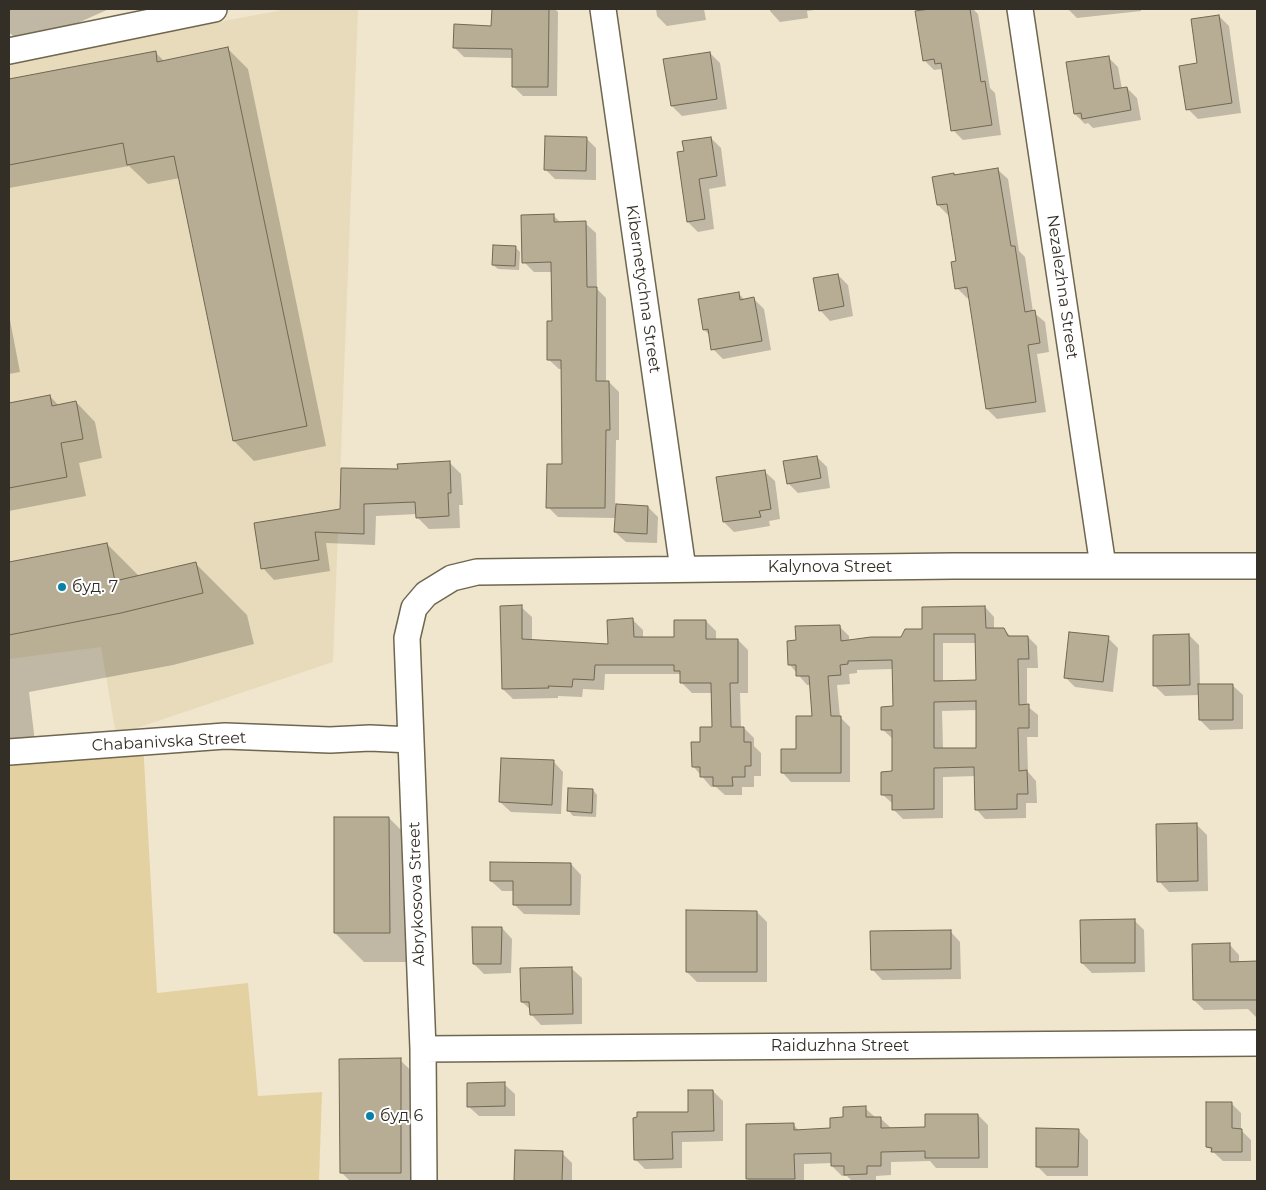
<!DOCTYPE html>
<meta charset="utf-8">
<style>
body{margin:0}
#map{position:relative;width:1266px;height:1190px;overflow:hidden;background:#f0e6cd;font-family:Montserrat,sans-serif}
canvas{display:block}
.frame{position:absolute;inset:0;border:10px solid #332f26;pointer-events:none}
</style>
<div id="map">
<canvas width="1266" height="1190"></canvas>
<div class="frame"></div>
</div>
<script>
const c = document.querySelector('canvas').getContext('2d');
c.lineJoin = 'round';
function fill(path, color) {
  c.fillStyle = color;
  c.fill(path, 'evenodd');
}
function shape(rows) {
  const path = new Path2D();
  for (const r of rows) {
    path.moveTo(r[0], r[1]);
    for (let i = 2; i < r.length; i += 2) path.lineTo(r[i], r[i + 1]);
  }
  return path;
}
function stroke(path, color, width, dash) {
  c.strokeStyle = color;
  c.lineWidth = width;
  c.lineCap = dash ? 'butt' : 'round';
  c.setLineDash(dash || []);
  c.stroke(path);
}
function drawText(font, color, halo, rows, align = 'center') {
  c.font = font + ' Montserrat,sans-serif';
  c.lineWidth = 4;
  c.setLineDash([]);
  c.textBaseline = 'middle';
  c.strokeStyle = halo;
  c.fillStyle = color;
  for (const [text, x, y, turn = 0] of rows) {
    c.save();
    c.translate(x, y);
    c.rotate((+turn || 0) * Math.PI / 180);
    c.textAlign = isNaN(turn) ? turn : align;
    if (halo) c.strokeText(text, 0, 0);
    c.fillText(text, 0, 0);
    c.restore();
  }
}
fill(shape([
 [287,9,358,9,333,662,116,735,101,647,9,659,9,62]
]), '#e7dbbb');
fill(shape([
 [143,742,157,993,248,983,258,1096,322,1092,319,1181,9,1181,9,752]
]), '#e4d1a1');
fill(shape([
 [9,9,109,9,24,47,9,32],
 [493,9,555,9,558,12,557,96,523,96,513,86,513,58,464,57,455,48,493,27],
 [656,9,704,9,706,20,667,26,657,16],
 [770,9,822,9,807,11,808,18,780,22,770,11],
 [937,9,973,9,978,14,990,88,995,93,1001,135,963,140,953,130,944,71,942,69,934,70,924,60,916,12],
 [1068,9,1141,9,1141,11,1077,18],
 [1219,16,1229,26,1241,113,1198,119,1188,109,1198,64],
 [228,49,248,69,326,446,254,461,234,441,180,178,148,184,129,166,9,188,9,80,155,52,165,62],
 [710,53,720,63,727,109,682,116,672,106],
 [1108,57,1118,67,1122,89,1127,88,1137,98,1141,120,1093,128,1088,123,1085,124,1075,114],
 [586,138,596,148,596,180,555,179,545,169],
 [711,138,721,148,726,186,709,189,714,229,698,232,688,222,685,152],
 [998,170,1008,179,1019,251,1025,257,1033,312,1045,322,1049,352,1037,354,1046,412,997,419,987,409,970,298,967,298,957,288,957,262,950,214,948,215,938,205,954,174,956,176],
 [553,215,561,223,585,223,596,233,597,289,606,298,606,382,609,382,619,392,619,440,616,440,615,506,648,507,658,517,657,543,626,542,615,532,616,518,558,517,548,507,564,466,562,369,559,369,548,359,554,322,553,272,534,272,524,262],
 [515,247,520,252,519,270,498,269,493,265],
 [838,275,848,285,853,316,830,321,820,310],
 [738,293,745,300,754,299,764,309,771,350,723,359,713,349,710,335,704,330],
 [9,315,20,372,9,374],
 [50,396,59,406,76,402,95,422,102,458,79,463,86,496,9,511,9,404],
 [817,457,827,467,830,488,798,493,788,483],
 [449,462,461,474,463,505,459,505,460,528,429,529,417,517,417,514,376,516,375,545,326,543,330,571,274,580,263,568,341,510],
 [764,471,775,481,780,519,769,521,770,526,734,532,724,522],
 [107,544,139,576,195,563,247,615,254,644,173,665,29,692,35,742,9,745,9,563],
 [521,607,532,617,532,640,609,645,633,620,643,630,643,638,675,638,706,621,716,631,716,640,738,640,748,650,748,693,740,693,741,728,744,728,754,738,754,746,761,753,761,776,754,776,754,787,742,787,742,795,725,795,716,787,711,787,693,766,701,743,713,728,713,693,692,693,682,683,682,677,679,674,605,674,604,690,583,689,582,697,558,696,558,698,513,699,503,689],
 [985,607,994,617,994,629,1004,629,1011,637,1028,637,1037,646,1038,668,1027,668,1027,706,1038,715,1038,737,1027,737,1028,772,1036,781,1037,803,1026,803,1026,818,985,819,976,809,976,776,943,777,943,818,903,819,893,809,893,804,883,795,894,773,893,739,882,729,894,708,893,669,857,670,857,673,849,674,850,684,837,685,840,717,850,727,850,782,791,782,782,772,798,750,813,717,811,685,807,685,790,665,797,642,839,626,849,636,849,641,902,638],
 [943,643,977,643,977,681,943,682],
 [977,710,977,749,943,749,942,711],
 [1189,635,1199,645,1200,686,1232,685,1243,695,1243,729,1210,730,1200,720,1200,695,1165,696,1155,686],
 [1108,638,1118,648,1113,692,1075,687,1065,677],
 [553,761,563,772,561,814,511,812,500,802],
 [593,790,597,795,596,817,573,816,569,811],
 [389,818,418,847,418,962,364,962,335,933],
 [1197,825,1207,835,1208,891,1169,892,1159,881],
 [571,864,581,875,580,915,524,914,514,904,514,891,502,891,491,881],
 [757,912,767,922,767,982,697,982,687,972],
 [1134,920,1144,930,1145,972,1092,973,1082,963],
 [502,928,512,939,511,973,484,974,474,964],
 [950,931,960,942,961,979,882,980,872,969],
 [1229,944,1239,955,1239,963,1257,963,1257,1018,1248,1009,1204,1010,1194,1000],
 [571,968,582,978,582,1024,541,1025,531,1014,531,1010,522,1002],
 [400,1060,430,1089,430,1181,350,1181,341,1172],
 [504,1084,515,1094,515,1116,479,1116,468,1106],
 [713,1091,723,1101,723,1141,682,1142,682,1168,645,1169,635,1159,690,1113],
 [1231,1103,1241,1113,1241,1130,1251,1140,1251,1161,1223,1161,1208,1147],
 [865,1108,876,1118,880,1118,891,1128,926,1128,978,1115,988,1125,988,1168,936,1168,930,1161,891,1162,891,1175,876,1176,876,1181,852,1181,847,1176,842,1176,832,1166,832,1163,804,1164,804,1181,750,1181,748,1179,793,1124,799,1131,831,1130,844,1119],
 [1078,1130,1088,1140,1088,1176,1047,1176,1037,1166],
 [516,1152,562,1153,572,1163,572,1181,516,1181]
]), '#0003');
const building = shape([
 [492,9,549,9,548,87,512,87,512,49,453,48,454,24,491,26,492,9],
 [930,9,970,9,981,82,985,81,992,125,951,131,941,63,935,64,934,59,923,61,915,11,930,9],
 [1219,15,1232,103,1186,110,1179,66,1197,63,1191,19,1219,15],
 [228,47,307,426,233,441,174,156,127,165,123,143,9,165,9,79,156,51,157,62,228,47],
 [710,52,717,99,671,106,663,59,710,52],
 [1109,56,1114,89,1127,87,1131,110,1082,119,1081,113,1074,114,1066,62,1109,56],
 [545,136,587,137,586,171,544,170,545,136],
 [711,137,717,176,699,179,705,219,687,222,677,152,684,151,682,141,711,137],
 [998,168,1011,246,1015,246,1025,312,1035,310,1040,343,1028,345,1036,402,986,409,967,287,955,289,951,262,956,261,947,204,937,205,932,177,954,173,954,175,998,168],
 [554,214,554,222,586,221,587,287,597,287,596,381,609,381,610,430,606,430,605,508,546,508,547,464,562,464,561,360,547,360,547,321,552,321,551,262,522,263,521,215,554,214],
 [493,245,516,246,515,266,492,265,493,245],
 [838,274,844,306,819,311,813,278,838,274],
 [739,292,740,300,754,297,762,341,711,350,708,329,703,330,698,299,739,292],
 [50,395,52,406,76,401,77,405,83,439,61,443,67,477,9,488,9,403,50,395],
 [817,456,821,478,787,484,783,461,817,456],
 [450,461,451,493,448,493,449,516,416,518,415,502,364,504,364,534,315,532,319,560,261,569,254,523,340,509,341,468,398,469,397,464,450,461],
 [765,470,771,509,759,511,761,517,723,522,716,477,765,470],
 [616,504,648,506,647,534,614,532,616,504],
 [107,543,115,581,196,562,203,593,121,613,9,635,9,562,107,543],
 [522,605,522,639,608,644,607,620,633,618,634,637,674,637,674,620,706,620,706,639,738,639,738,683,730,683,731,727,744,727,744,742,751,742,751,766,745,766,745,777,732,777,733,786,713,786,713,777,700,777,700,767,692,767,691,742,700,742,700,727,712,727,711,683,680,683,680,671,674,671,674,665,595,665,594,680,573,679,572,687,548,686,549,688,502,689,500,606,522,605],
 [985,606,986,628,1004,628,1008,636,1028,636,1029,659,1018,659,1019,705,1029,704,1029,728,1018,728,1019,771,1027,770,1028,794,1017,794,1017,809,975,810,974,767,934,768,934,809,892,810,892,795,881,795,881,772,892,771,892,730,881,730,881,707,893,706,892,660,848,661,848,664,840,665,841,675,828,676,831,716,841,716,841,773,781,773,781,749,796,749,796,716,812,716,809,676,796,676,796,665,788,665,787,641,796,640,795,626,840,625,841,641,871,637,901,637,905,629,922,629,922,607,985,606],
 [934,634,975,634,976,680,934,681,934,634],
 [976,701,976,748,934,748,934,702,976,701],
 [1069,632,1109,636,1103,682,1064,678,1069,632],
 [1189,634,1190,685,1153,686,1153,635,1189,634],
 [1198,684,1233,684,1233,720,1199,720,1198,684],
 [501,758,554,760,552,805,499,802,501,758],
 [568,788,593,789,592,813,567,811,568,788],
 [334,817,389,817,390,933,334,933,334,817],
 [1197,823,1198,881,1157,882,1156,824,1197,823],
 [490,862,571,863,571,905,513,905,513,881,490,881,490,862],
 [686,910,757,911,757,972,686,972,686,910],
 [1135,919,1135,963,1081,963,1080,920,1135,919],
 [472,927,502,927,501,964,473,964,472,927],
 [951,930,951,969,871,970,870,931,951,930],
 [1230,943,1230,962,1257,961,1257,1000,1193,1000,1192,944,1230,943],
 [572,967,573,1014,530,1015,529,1002,521,1002,520,968,572,967],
 [401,1058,401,1173,340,1173,339,1059,401,1058],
 [505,1082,505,1106,467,1107,467,1083,505,1082],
 [688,1090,713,1090,714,1131,672,1132,673,1159,634,1160,633,1118,637,1117,637,1112,688,1112,688,1090],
 [1206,1102,1232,1102,1232,1128,1242,1129,1242,1152,1211,1152,1212,1148,1206,1147,1206,1102],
 [866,1106,866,1117,881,1117,881,1128,925,1127,925,1114,978,1114,979,1158,925,1158,925,1151,881,1152,881,1166,867,1166,867,1174,844,1175,844,1166,831,1166,831,1153,794,1154,795,1179,746,1179,746,1124,794,1123,794,1130,830,1128,830,1118,843,1117,843,1107,866,1106],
 [1036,1128,1079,1129,1078,1167,1036,1167,1036,1128],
 [515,1150,563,1151,562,1181,514,1181,515,1150]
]);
fill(building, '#b7ad95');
stroke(building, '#716852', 1);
const street = shape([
 [603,9,683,569],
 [1020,9,1103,566],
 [9,51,214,9],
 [9,752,225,736,330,740,370,738,411,740],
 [423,1049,1257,1043],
 [424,1181,423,1049,407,638,414,608,426,594,452,578,477,572,953,566,1257,566]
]);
stroke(street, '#6f6650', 28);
stroke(street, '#fff', 25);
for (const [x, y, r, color] of [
 [62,587,5,"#0781a7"],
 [370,1116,5,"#0781a7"]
]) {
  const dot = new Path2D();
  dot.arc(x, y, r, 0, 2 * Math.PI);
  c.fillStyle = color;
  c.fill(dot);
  stroke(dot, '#fff', 2);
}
drawText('16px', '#332f26', '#fff', [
 ["Nezalezhna Street",1062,287,82],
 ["Kibernetychna Street",643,289,82],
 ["Kalynova Street",830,567],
 ["Chabanivska Street",169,742,-3],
 ["Abrykosova Street",417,894,-92],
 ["Raiduzhna Street",840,1046]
]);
drawText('16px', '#332f26', '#fff', [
 ["буд. 7",72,587],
 ["буд 6",380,1116]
], 'left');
</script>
